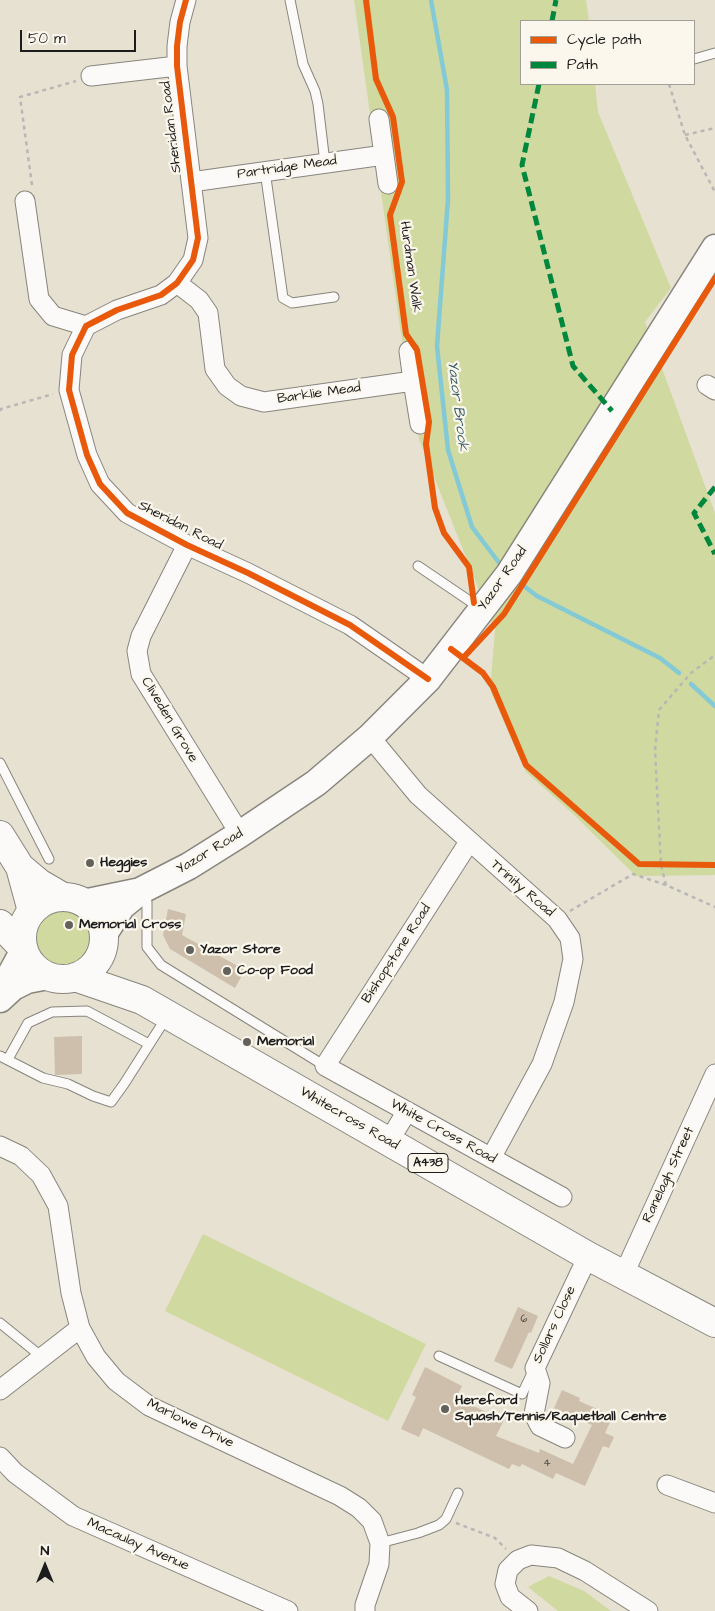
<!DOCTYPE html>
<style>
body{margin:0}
#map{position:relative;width:715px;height:1611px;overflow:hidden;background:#e7e1d2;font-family:"Architects Daughter",sans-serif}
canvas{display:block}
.legend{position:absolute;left:520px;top:20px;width:175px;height:65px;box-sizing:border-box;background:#fbf7ec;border:1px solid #a29f99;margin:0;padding:6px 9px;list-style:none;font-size:15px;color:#1c1c1c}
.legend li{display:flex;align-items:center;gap:10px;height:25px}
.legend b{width:25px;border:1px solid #a29f99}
.north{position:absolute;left:20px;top:1541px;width:50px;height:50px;-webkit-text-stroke:4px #fbf7ec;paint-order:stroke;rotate:0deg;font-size:14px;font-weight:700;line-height:20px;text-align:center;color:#1c1c1c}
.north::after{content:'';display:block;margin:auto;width:18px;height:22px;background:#1c1c1c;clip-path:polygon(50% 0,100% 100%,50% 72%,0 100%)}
.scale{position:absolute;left:20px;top:30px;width:116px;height:22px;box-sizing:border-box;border:2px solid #1c1c1c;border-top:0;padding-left:6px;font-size:15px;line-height:18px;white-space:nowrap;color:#1c1c1c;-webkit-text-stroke:4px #fbf7ec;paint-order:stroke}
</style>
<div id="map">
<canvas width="715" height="1611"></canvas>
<ul class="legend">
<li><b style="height:6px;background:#e8590c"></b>Cycle path</li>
<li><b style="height:6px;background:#00873e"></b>Path</li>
</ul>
<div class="north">N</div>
<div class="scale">50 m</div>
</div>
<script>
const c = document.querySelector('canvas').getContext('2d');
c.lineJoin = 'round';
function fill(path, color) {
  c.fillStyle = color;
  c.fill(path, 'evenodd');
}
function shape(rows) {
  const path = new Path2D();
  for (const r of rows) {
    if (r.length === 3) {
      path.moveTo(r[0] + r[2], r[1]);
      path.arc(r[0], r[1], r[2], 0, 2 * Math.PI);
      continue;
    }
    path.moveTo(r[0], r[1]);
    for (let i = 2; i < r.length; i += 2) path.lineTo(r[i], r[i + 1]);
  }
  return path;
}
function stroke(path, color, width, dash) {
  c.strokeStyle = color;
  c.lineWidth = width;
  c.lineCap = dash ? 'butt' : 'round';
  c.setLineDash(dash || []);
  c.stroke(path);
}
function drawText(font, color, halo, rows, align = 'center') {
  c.font = font + ' "Architects Daughter",sans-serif';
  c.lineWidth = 4.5;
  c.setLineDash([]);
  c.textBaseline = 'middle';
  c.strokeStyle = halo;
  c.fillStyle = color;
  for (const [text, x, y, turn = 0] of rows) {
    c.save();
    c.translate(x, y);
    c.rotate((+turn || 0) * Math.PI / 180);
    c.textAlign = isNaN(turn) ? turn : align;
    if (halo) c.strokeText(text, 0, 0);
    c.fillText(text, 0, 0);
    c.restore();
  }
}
fill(shape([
 [354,0,586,0,589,21,521,21,521,84,595,84,598,112,671,288,645,322,715,513,715,875,636,876,572,813,526,772,490,690,495,630,419,439,400,327],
 [70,909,83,913,91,922,96,933,95,943,92,951,82,961,66,965,51,963,39,956,33,948,31,938,33,927,36,920,43,915,56,910],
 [203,1234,426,1344,388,1421,165,1311],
 [549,1576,584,1591,611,1611,558,1611,528,1587]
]), '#d0d99f');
stroke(shape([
 [431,0,447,90,448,199,437,346,448,450,472,527,503,568],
 [516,580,537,596,660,658,679,673],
 [691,684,715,706]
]), '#84c9d6', 4.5);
fill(shape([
 [168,909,186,914,182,935,245,970,235,988,170,949,163,935],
 [82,1036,82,1074,55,1075,54,1037],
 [518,1307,538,1316,531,1333,529,1332,512,1369,494,1361],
 [425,1367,462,1386,456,1398,504,1420,496,1436,539,1453,540,1449,573,1464,592,1425,554,1408,562,1390,580,1398,579,1401,613,1416,605,1433,614,1437,609,1448,603,1446,585,1486,556,1473,553,1479,522,1464,520,1467,512,1464,509,1469,423,1428,419,1437,401,1429,416,1397,412,1395]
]), '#cdbfab');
const lane = shape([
 [290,0,303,64,315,91,318,104,325,163],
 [694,59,715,53],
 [265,171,283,298,292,303,334,297],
 [418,566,480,608],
 [0,763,49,859],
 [143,893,147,902,147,947,161,965,325,1066],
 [0,1056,43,1078,68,1084,93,1096,111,1102,124,1084,166,1018],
 [8,1059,28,1023,52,1012,87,1011,149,1044],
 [0,1323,42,1357],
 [439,1356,522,1394,533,1371],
 [380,1543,418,1533,439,1525,446,1519,458,1493]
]);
const street = shape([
 [186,0,180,22,177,46,177,66,198,238,193,260,177,283,161,295,117,310,86,326,72,355,69,390,87,455,100,484,127,513,187,545,248,573,350,625,428,679],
 [91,76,177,66],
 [379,119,388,184],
 [191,182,384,155],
 [25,201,39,299,53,316,86,326],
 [177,283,199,300,208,313,215,369,227,386,241,396,264,402,413,381,409,351],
 [413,381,420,424],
 [707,385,715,390],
 [187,545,141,636,137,651,141,674,240,834],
 [370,737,418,795,557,919,570,938,573,959,564,1002,542,1064,491,1158],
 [469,842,325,1066,562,1197],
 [389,1141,407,1111],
 [0,1146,21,1156,41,1175,58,1206,71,1293,80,1328,96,1357,116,1381,149,1406,340,1496,359,1508,372,1521,380,1543,379,1564,365,1605,365,1611],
 [623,1276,715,1074],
 [0,1390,80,1328],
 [565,1438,540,1426,534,1414,540,1383,535,1368,588,1256],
 [0,1457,15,1473,73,1516,288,1611],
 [667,1485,715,1503],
 [528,1611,510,1597,505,1584,508,1570,518,1560,531,1555,558,1558,585,1571,648,1611]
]);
const secondary = shape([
 [83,903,141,891],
 [104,934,122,906,142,890,189,866,240,834,316,783,370,737,428,679,509,574,715,248],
 [0,994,24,950],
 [0,999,13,987,27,980,48,976]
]);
const primary = shape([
 [0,835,20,867,32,911],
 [20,867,39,883,63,897]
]);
const highway = shape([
 [63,938,41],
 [0,924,23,948],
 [75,977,142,1000,588,1256,715,1323]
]);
stroke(lane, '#88857d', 11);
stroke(street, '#88857d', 21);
stroke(secondary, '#88857d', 29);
stroke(primary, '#88857d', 30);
stroke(highway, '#88857d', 30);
stroke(shape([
 [669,84,685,135,715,192],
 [685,135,715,128],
 [32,185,20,97,76,81],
 [0,411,1,409,53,394],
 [666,885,661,865,655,750,659,710,691,673,715,655],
 [570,911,633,874,666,885,715,907],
 [456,1523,495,1538,506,1549]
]), '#b8b7b5', 2.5, [4, 4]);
stroke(lane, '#fbfaf8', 9);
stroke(street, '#fbfaf8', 19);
stroke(secondary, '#fbfaf8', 26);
stroke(primary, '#fbfaf8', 28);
stroke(highway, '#fbfaf8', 28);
stroke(shape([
 [552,21,556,0],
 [539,84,522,165,573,366,612,411],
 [715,487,694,513,715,554]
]), '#00873e', 5, [10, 5]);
stroke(shape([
 [186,0,180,22,177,46,177,66,198,238,193,260,177,283,161,295,117,310,86,326,72,355,69,390,87,455,100,484,127,513,187,545,248,573,350,625,428,679],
 [366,0,376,79,393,117,402,182,390,215,406,334,417,350,429,422,426,444,435,508,444,533,469,567,474,603],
 [451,649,483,673,493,687,526,765,639,864,715,865],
 [463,658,504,614,715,278]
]), '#e8590c', 6);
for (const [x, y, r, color] of [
 [90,863,5,"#63615c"],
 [69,925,5,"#63615c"],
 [190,950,5,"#63615c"],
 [227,971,5,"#63615c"],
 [247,1042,5,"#63615c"],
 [445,1409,5,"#63615c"]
]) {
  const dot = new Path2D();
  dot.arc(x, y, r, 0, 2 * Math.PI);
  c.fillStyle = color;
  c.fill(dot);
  stroke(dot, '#fbf7ec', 2);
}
drawText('11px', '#484540', null, [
 ["6",524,1320],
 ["4",547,1464]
]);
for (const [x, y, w] of [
 [428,1163,40]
]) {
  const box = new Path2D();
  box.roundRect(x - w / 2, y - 9.5, w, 19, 4);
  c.fillStyle = '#fbf7ec';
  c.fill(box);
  stroke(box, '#1c1c1c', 1);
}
drawText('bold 12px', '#1c1c1c', null, [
 ["A438",428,1163]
]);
drawText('14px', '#1c1c1c', '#fbf7ec', [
 ["Sheridan Road",172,127,-97],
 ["Partridge Mead",287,168,-8],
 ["Hurdman Walk",410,267,82],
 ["Barklie Mead",319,394,-8],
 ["Sheridan Road",180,526,27],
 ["Yazor Road",503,579,-55],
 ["Cliveden Grove",169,720,59],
 ["Yazor Road",210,852,-31],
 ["Trinity Road",522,889,41],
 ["Bishopstone Road",397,954,-57],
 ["Whitecross Road",349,1119,30],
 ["White Cross Road",443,1132,29],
 ["Ranelagh Street",669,1175,-65],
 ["Sollars Close",555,1325,-65],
 ["Marlowe Drive",190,1424,26],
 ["Macaulay Avenue",138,1545,24]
]);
drawText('bold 14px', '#1c1c1c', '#fbf7ec', [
 ["Heggies",100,863],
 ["Memorial Cross",79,925],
 ["Yazor Store",200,950],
 ["Co-op Food",237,971],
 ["Memorial",257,1042],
 ["Hereford",455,1401],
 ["Squash/Tennis/Raquetball Centre",455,1417]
], 'left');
drawText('italic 15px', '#355d67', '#fbf7ec', [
 ["Yazor Brook",457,406,83]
]);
</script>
